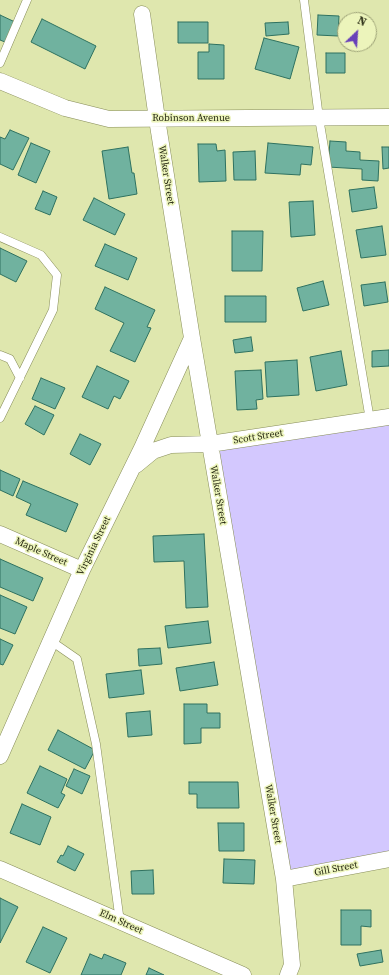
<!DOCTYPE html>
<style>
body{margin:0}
#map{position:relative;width:389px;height:975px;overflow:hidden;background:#dfe7ae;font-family:"Source Serif 4",serif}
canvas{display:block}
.north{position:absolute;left:337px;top:12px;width:40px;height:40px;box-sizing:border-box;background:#ecf4bb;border:1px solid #9da277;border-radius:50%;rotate:25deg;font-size:11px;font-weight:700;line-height:16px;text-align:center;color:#262812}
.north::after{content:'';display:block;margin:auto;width:14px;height:18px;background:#6840b9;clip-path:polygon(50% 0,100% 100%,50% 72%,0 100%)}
</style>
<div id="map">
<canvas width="389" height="975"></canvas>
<div class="north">N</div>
</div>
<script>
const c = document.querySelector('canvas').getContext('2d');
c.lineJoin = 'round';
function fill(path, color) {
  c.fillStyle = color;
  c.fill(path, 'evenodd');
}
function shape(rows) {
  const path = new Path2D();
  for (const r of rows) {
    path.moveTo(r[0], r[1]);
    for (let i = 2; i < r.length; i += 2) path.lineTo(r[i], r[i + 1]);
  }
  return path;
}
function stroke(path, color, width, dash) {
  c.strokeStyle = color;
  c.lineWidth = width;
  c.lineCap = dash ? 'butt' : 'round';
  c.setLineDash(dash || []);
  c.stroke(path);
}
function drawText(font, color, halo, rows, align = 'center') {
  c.font = font + ' "Source Serif 4",serif';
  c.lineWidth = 3;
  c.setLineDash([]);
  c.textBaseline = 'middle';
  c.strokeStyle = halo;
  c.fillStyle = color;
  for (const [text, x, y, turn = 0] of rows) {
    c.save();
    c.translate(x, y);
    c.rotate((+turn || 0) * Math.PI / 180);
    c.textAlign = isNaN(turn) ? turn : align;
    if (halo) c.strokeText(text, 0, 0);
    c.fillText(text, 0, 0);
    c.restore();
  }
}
fill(shape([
 [389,417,389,859,284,879,210,444]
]), '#d3c8fe');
const building = shape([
 [0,15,15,22,5,42,0,40,0,15],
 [318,15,339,16,338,36,317,35,318,15],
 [42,19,96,46,85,69,31,42,42,19],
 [178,22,208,22,208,43,178,43,178,22],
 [288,22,289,34,266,36,265,23,288,22],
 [264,38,299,47,290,79,255,69,264,38],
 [209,44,224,45,224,79,198,79,198,52,209,52,209,44],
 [326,53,345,53,345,73,326,73,326,53],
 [10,130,29,138,13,170,0,164,0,137,5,139,10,130],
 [330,141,346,142,346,151,360,152,360,160,379,161,378,181,362,180,362,169,328,167,330,141],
 [31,143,50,151,36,183,18,175,31,143],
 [268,143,313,147,311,165,301,164,300,175,265,173,268,143],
 [198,144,216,144,217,151,225,150,226,181,199,182,198,144],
 [128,147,132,173,134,173,137,194,109,199,102,151,128,147],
 [382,147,389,147,389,168,383,169,382,147],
 [255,151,256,180,234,180,233,152,255,151],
 [374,187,377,208,352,212,349,190,374,187],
 [43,191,57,197,50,215,35,209,43,191],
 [94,198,125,214,115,235,83,220,94,198],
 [313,201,315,235,291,237,289,202,313,201],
 [382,226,386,255,361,258,356,230,382,226],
 [232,231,263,231,262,271,232,271,232,231],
 [105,244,137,258,128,280,95,266,105,244],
 [0,248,27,261,16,282,0,274,0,248],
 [323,281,329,305,303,311,297,288,323,281],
 [385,282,388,302,364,306,361,285,385,282],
 [105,287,155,310,147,327,151,328,135,362,110,351,124,323,95,309,105,287],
 [225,296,266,296,266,322,225,322,225,296],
 [251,337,253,351,235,353,233,340,251,337],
 [389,350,389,366,372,367,372,351,389,350],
 [341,351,347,385,316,391,310,357,341,351],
 [297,360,299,395,267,397,265,362,297,360],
 [97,366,129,381,120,399,114,396,108,409,82,397,97,366],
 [261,370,263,399,256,400,257,409,237,410,235,371,261,370],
 [41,378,65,388,55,409,32,399,41,378],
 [35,406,54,415,44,435,25,424,35,406],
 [80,434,101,444,90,465,70,454,80,434],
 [0,470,20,479,13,496,0,490,0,470],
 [23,481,78,504,66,532,26,515,31,504,16,497,23,481],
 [204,534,208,607,186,608,184,561,154,562,153,536,204,534],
 [0,559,43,578,33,601,0,587,0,559],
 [0,595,27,607,15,634,0,628,0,595],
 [208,621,211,643,168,648,165,626,208,621],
 [0,639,13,645,3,665,0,664,0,639],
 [160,648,162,664,139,666,138,649,160,648],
 [214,662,218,685,180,691,176,668,214,662],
 [141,670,144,694,109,698,106,674,141,670],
 [184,704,207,704,207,713,220,713,220,728,201,728,201,743,184,744,184,704],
 [150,711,152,735,128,737,126,713,150,711],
 [58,730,95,750,85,769,48,750,58,730],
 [40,766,67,779,61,793,65,795,58,808,27,793,40,766],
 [74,769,90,776,82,794,66,786,74,769],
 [189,782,238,782,239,808,197,808,197,794,189,794,189,782],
 [22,804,51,817,40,845,10,833,22,804],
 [218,823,244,823,244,851,219,851,218,823],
 [68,846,84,854,75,871,57,862,61,855,63,856,68,846],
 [224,859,255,860,254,884,223,883,224,859],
 [153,870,154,894,132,894,131,871,153,870],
 [0,898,18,907,0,943,0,898],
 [341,910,371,910,371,927,361,926,361,945,341,945,341,910],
 [43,927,67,938,50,973,26,962,43,927],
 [381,950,383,962,360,966,357,954,381,950],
 [90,954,102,959,104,954,126,963,121,975,81,975,90,954],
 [149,968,164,975,146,975,149,968]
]);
fill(building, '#70b29f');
stroke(building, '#2e7160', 1);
const service = shape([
 [304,0,319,118,370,420],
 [0,63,27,0],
 [0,237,41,255,57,275,53,310,0,418],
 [0,355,10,359,20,378],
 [51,641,77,659,96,744,120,922]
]);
const minor = shape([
 [142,14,157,119,192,338,284,879,292,965,288,975],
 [0,81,65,108,109,119,389,117],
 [136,465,153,451,171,445,210,444,389,417],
 [0,534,82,570],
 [0,756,82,570,142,448,192,338],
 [0,869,243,975],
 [284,879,389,859]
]);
stroke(service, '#878d59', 9);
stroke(minor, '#878d59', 17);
stroke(service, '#fff', 8);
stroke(minor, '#fff', 16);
drawText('10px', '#262812', '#ecf4bb', [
 ["Robinson Avenue",191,118],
 ["Walker Street",166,175,81],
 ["Scott Street",258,437,-9],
 ["Walker Street",218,495,80],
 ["Virginia Street",94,546,-64],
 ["Maple Street",41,552,24],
 ["Walker Street",273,814,80],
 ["Gill Street",336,869,-11],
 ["Elm Street",121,922,24]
]);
</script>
